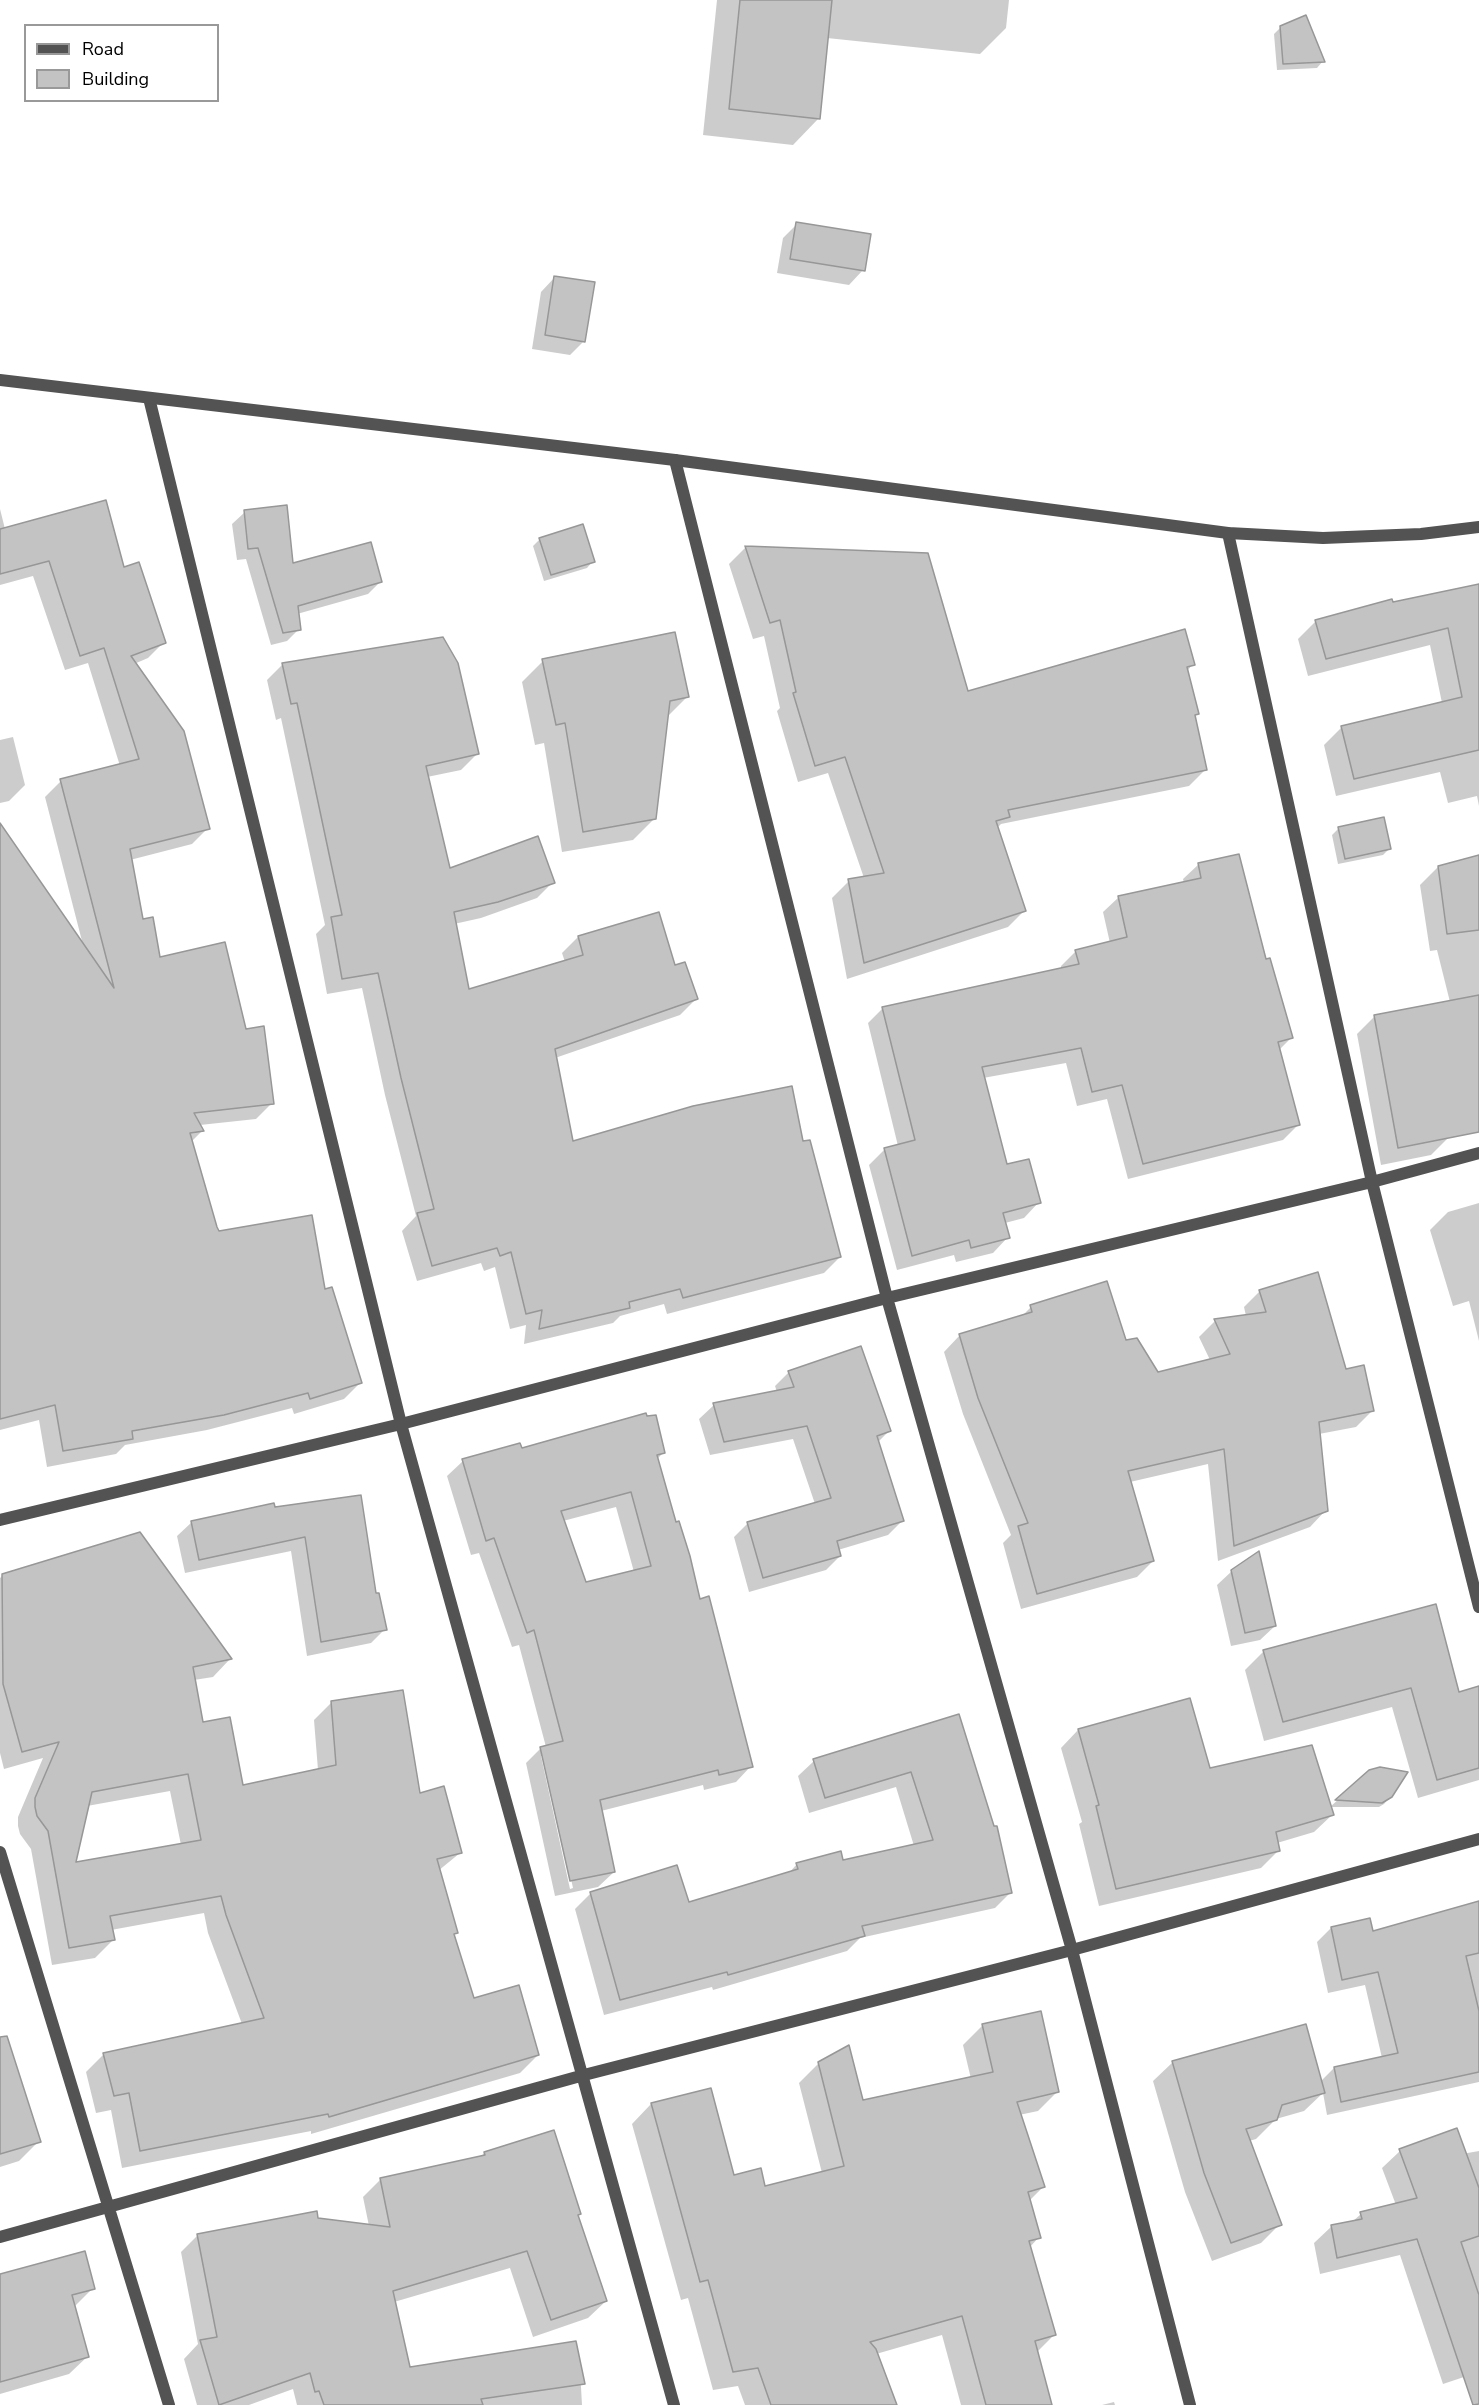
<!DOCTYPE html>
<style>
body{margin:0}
#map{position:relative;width:1479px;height:2405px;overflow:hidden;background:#fff;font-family:"Nunito Sans",sans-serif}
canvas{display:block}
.legend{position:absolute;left:24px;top:24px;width:195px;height:78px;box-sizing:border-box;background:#fff;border:2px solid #999;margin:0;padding:8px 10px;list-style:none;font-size:18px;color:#000}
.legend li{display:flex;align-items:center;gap:12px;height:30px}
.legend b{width:30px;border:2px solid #999}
</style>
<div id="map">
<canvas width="1479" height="2405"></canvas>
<ul class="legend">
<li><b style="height:8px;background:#535353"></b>Road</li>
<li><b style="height:16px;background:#c3c3c3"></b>Building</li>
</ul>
</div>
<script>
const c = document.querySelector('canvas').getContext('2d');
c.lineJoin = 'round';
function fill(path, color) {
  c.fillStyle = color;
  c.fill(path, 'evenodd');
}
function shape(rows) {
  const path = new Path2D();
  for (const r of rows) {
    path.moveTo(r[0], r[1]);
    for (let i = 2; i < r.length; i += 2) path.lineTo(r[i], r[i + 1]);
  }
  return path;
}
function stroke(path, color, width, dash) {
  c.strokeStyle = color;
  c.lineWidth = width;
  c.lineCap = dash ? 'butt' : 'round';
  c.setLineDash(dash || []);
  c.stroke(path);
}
fill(shape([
 [717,0,1009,0,1006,28,980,54,827,38,819,118,793,145,703,135],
 [1281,27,1323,61,1317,68,1277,70,1274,34],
 [797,224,863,270,849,285,777,273,783,238],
 [555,277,584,341,570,355,532,349,541,292],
 [0,509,5,529,123,568,164,642,148,658,134,664,208,828,192,844,130,860,141,921,159,959,245,1030,272,1103,256,1119,200,1125,203,1130,191,1142,218,1233,324,1291,360,1383,344,1399,294,1414,292,1408,207,1430,125,1445,116,1454,47,1467,39,1420,0,1430,0,826,83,945,45,797,61,781,120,766,88,663,65,670,33,576,0,585],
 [245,512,292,565,380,582,368,594,297,614,299,629,287,641,271,645,246,559,237,560,232,524],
 [540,539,593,561,587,568,544,581,533,546],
 [746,547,967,693,1193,664,1187,671,1198,713,1194,717,1206,769,1189,786,1001,824,997,828,1024,911,1008,927,847,979,832,898,849,881,864,878,828,773,798,782,777,711,780,708,764,636,753,639,729,564],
 [1479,586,1479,806,1477,796,1448,803,1440,772,1336,796,1324,745,1342,727,1442,703,1430,645,1308,676,1298,639,1316,621],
 [543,661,687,697,666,718,654,819,633,840,562,852,544,743,535,745,522,682],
 [283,664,477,754,461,770,427,777,449,870,553,882,537,898,481,918,454,924,468,991,565,962,562,953,578,937,674,967,696,999,680,1015,555,1058,572,1143,802,1143,840,1257,824,1273,667,1314,664,1304,620,1316,613,1323,524,1344,526,1325,510,1329,495,1267,484,1271,481,1263,417,1281,402,1231,416,1216,385,1095,362,988,327,994,316,934,325,925,281,718,276,720,267,680],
 [13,737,25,785,9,801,0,803,0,740],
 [1339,828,1389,849,1383,855,1338,864,1332,835],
 [1479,857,1479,1093,1449,1137,1431,1155,1381,1165,1357,1034,1375,1016,1450,1002,1437,950,1430,951,1420,885,1438,867],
 [1199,864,1264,961,1291,1038,1279,1050,1299,1124,1283,1140,1128,1179,1107,1099,1077,1106,1066,1063,983,1078,1006,1166,1039,1202,1024,1218,1005,1223,1008,1237,993,1253,956,1262,954,1255,897,1270,869,1165,884,1150,898,1146,868,1023,883,1008,1061,969,1061,966,1076,951,1110,943,1103,912,1119,897,1184,883,1183,879],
 [1479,1203,1479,1341,1469,1301,1453,1306,1430,1230,1448,1212],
 [1260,1291,1345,1371,1372,1411,1356,1427,1319,1434,1326,1510,1310,1527,1218,1561,1208,1464,1130,1482,1153,1561,1137,1577,1021,1609,1003,1543,1011,1535,963,1414,944,1352,960,1335,1021,1317,1031,1307,1125,1342,1158,1373,1210,1360,1199,1337,1215,1321,1246,1316,1244,1307],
 [789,1372,889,1431,877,1443,902,1521,888,1535,838,1550,840,1556,826,1570,749,1592,734,1537,748,1523,815,1504,793,1439,710,1455,699,1419,714,1405,777,1392,775,1386],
 [521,1449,663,1453,657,1459,751,1766,736,1782,704,1790,703,1785,601,1811,614,1872,598,1887,555,1896,526,1763,541,1748,546,1747,519,1645,512,1647,479,1553,471,1555,447,1476,463,1461],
 [616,1507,634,1572,585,1584,563,1521],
 [541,1756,544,1756,573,1888,570,1889],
 [274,1509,374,1595,385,1629,371,1643,307,1656,291,1551,185,1573,177,1536,192,1522],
 [1232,1571,1275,1626,1260,1640,1231,1646,1217,1585],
 [3,1575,230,1659,213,1677,194,1680,202,1724,242,1787,318,1770,314,1720,332,1702,419,1795,460,1853,438,1871,456,1932,453,1935,473,2000,538,2055,520,2073,311,2134,311,2131,122,2168,111,2110,96,2113,86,2072,104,2054,242,2024,208,1933,204,1913,111,1930,113,1940,95,1958,52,1965,31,1849,20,1834,18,1826,18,1817,43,1758,4,1769,0,1753,0,1578],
 [170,1791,181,1845,74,1864,87,1806],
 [1264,1651,1479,1699,1479,1780,1418,1798,1392,1707,1264,1741,1245,1670],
 [1189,1700,1209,1770,1332,1815,1314,1832,1277,1843,1279,1850,1261,1868,1099,1906,1079,1824,1082,1822,1061,1748,1078,1730],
 [958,1716,1011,1892,995,1908,860,1938,847,1951,713,1990,712,1987,604,2015,575,1909,591,1893,688,1904,788,1874,797,1864,842,1862,914,1846,896,1787,809,1813,798,1776,814,1761],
 [1369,1772,1391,1796,1384,1804,1379,1807,1330,1807],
 [1479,1903,1479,2082,1327,2115,1323,2093,1304,2111,1276,2119,1256,2139,1249,2141,1280,2224,1261,2243,1212,2261,1185,2192,1153,2081,1173,2062,1320,2082,1334,2068,1382,2058,1365,1985,1328,1993,1317,1942,1331,1928,1372,1933],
 [983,2025,1058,2091,1038,2111,1019,2115,1043,2187,1029,2201,1039,2237,1030,2247,1055,2334,1036,2353,1051,2405,961,2405,942,2335,876,2354,896,2405,745,2405,738,2386,713,2390,688,2298,681,2300,632,2124,651,2104,733,2176,764,2187,822,2173,799,2083,819,2063,862,2102,971,2079,963,2045],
 [0,2081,39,2141,19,2161,0,2167],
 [553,2131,580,2213,577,2217,606,2301,588,2318,533,2337,510,2268,394,2302,409,2369,580,2369,582,2405,297,2405,293,2389,249,2405,197,2405,184,2359,198,2344,181,2252,198,2235,317,2219,369,2226,363,2197,380,2180,480,2158,484,2153],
 [1400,2151,1456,2155,1479,2151,1479,2372,1443,2384,1400,2255,1320,2274,1314,2243,1332,2226,1352,2222,1361,2214,1396,2205,1382,2168],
 [0,2275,93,2288,74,2307,88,2356,69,2374,0,2394],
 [1114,2402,1115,2405,1102,2405]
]), '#0003');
const building = shape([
 [740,0,832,0,820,119,729,109,740,0],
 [1306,15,1325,62,1283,64,1280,26,1306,15],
 [796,222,871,234,865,271,790,259,796,222],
 [554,276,595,282,585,342,545,335,554,276],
 [106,500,124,567,139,562,166,643,131,656,184,731,210,829,130,849,143,919,153,917,160,957,225,942,246,1029,264,1026,274,1104,194,1113,204,1131,190,1133,217,1227,219,1231,312,1215,325,1289,332,1287,362,1383,310,1399,308,1393,224,1415,132,1431,133,1439,63,1451,55,1405,0,1419,0,823,114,988,60,779,139,759,104,648,80,656,49,561,0,574,0,529,106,500],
 [287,505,293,563,371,542,382,582,298,606,301,630,283,633,258,548,248,549,244,510,287,505],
 [583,524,595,562,551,575,539,538,583,524],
 [745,546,928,553,968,691,1185,629,1195,665,1187,667,1199,714,1195,715,1207,770,1008,810,1010,817,996,821,1026,911,864,963,848,879,884,873,845,757,815,766,793,693,796,692,780,620,770,623,745,546],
 [1479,584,1479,750,1354,779,1341,726,1462,697,1448,628,1326,659,1315,620,1392,599,1393,602,1479,584],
 [675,632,689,697,670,701,656,819,583,832,565,723,556,725,542,659,675,632],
 [443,637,458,663,479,754,426,766,450,868,538,836,555,883,498,902,454,912,469,989,583,955,578,936,659,912,675,965,685,962,698,999,555,1049,573,1141,693,1106,792,1086,803,1141,810,1140,841,1257,683,1298,680,1289,629,1302,630,1308,539,1329,542,1310,526,1314,511,1252,500,1256,497,1248,432,1266,417,1213,434,1209,401,1078,378,973,342,979,331,917,342,915,297,703,291,704,282,663,443,637],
 [1384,817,1391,849,1345,859,1338,827,1384,817],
 [1239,854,1266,959,1270,958,1293,1038,1278,1042,1300,1125,1143,1164,1122,1085,1092,1092,1081,1048,982,1067,1007,1164,1029,1159,1041,1203,1003,1213,1010,1238,971,1248,969,1240,912,1256,884,1148,915,1140,882,1007,1079,964,1075,950,1127,937,1118,896,1201,878,1198,863,1239,854],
 [1479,855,1479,930,1447,934,1438,866,1479,855],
 [1479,995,1479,1132,1398,1148,1374,1015,1479,995],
 [1318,1272,1346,1369,1364,1365,1374,1411,1319,1422,1328,1511,1234,1546,1224,1449,1128,1471,1154,1561,1037,1594,1018,1526,1028,1523,978,1398,959,1334,1032,1312,1030,1305,1107,1281,1126,1340,1137,1338,1158,1372,1230,1354,1214,1319,1266,1312,1259,1290,1318,1272],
 [861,1346,891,1431,877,1436,904,1521,837,1541,841,1556,763,1578,747,1522,831,1498,807,1426,724,1442,713,1403,794,1387,788,1371,861,1346],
 [646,1413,647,1416,656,1415,665,1453,657,1455,676,1522,679,1521,690,1556,700,1599,709,1596,753,1767,719,1775,718,1770,600,1800,615,1872,570,1881,540,1747,563,1741,534,1630,527,1633,494,1538,486,1541,462,1459,520,1443,522,1448,646,1413],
 [631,1492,651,1566,586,1582,561,1511,631,1492],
 [361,1495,376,1593,379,1593,387,1630,321,1642,305,1537,199,1560,191,1521,274,1503,275,1507,361,1495],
 [140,1532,232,1659,193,1667,203,1722,230,1717,243,1785,336,1765,331,1701,403,1690,420,1793,444,1786,462,1853,437,1859,458,1933,454,1934,474,1998,519,1985,539,2055,329,2117,328,2114,140,2151,129,2093,114,2096,103,2053,264,2018,226,1915,221,1896,110,1916,115,1940,69,1948,48,1831,37,1816,35,1807,35,1798,59,1742,22,1752,3,1684,2,1574,140,1532],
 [188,1774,201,1840,76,1862,92,1792,188,1774],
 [1259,1551,1276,1626,1245,1633,1231,1570,1259,1551],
 [1436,1604,1459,1692,1479,1686,1479,1768,1437,1780,1411,1688,1283,1722,1263,1650,1436,1604],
 [1190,1698,1210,1768,1312,1745,1334,1815,1276,1832,1280,1851,1116,1889,1096,1806,1099,1805,1078,1729,1190,1698],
 [959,1714,994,1826,997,1826,1012,1893,862,1926,865,1936,728,1975,727,1972,620,2000,590,1892,677,1865,689,1902,798,1869,796,1863,841,1851,843,1860,933,1840,911,1772,825,1798,813,1759,959,1714],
 [1380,1767,1408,1772,1392,1797,1382,1803,1335,1800,1369,1770,1380,1767],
 [1479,1901,1479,1953,1466,1956,1479,2011,1479,2072,1341,2102,1334,2067,1398,2053,1378,1972,1342,1980,1331,1927,1370,1918,1373,1931,1479,1901],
 [1041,2011,1059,2092,1017,2102,1045,2187,1028,2192,1041,2238,1029,2241,1056,2335,1035,2341,1052,2405,986,2405,962,2316,870,2342,876,2349,897,2405,771,2405,758,2368,733,2372,708,2280,700,2282,651,2103,711,2088,734,2175,761,2168,765,2186,844,2166,818,2062,849,2045,863,2100,993,2072,982,2024,1041,2011],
 [1306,2024,1325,2093,1282,2105,1277,2120,1246,2129,1282,2225,1231,2243,1204,2173,1172,2061,1306,2024],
 [7,2036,41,2142,0,2154,0,2037,7,2036],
 [1457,2128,1479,2188,1479,2236,1461,2242,1479,2295,1479,2404,1473,2405,1417,2239,1337,2258,1331,2225,1362,2219,1360,2212,1417,2198,1399,2149,1457,2128],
 [554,2130,581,2214,578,2215,607,2301,551,2320,527,2251,393,2291,410,2367,576,2341,585,2384,481,2399,483,2405,324,2405,319,2391,315,2392,310,2373,219,2405,200,2340,217,2337,197,2234,317,2211,318,2218,390,2227,380,2178,485,2155,484,2152,554,2130],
 [85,2251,95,2289,72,2295,89,2357,0,2382,0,2274,85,2251]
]);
fill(building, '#c3c3c3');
stroke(building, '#979797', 1.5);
stroke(shape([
 [149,398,401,1424,674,2405],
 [675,460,887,1298,1072,1950,1190,2405],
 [1228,533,1372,1182,1479,1607],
 [0,1520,401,1424,887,1298,1372,1182,1479,1153],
 [0,1852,169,2405],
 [0,2237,584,2075,1072,1950,1479,1839]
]), '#535353', 12);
stroke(shape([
 [0,380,675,460,1228,533,1323,538,1421,534,1479,527]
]), '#535353', 12);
</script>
